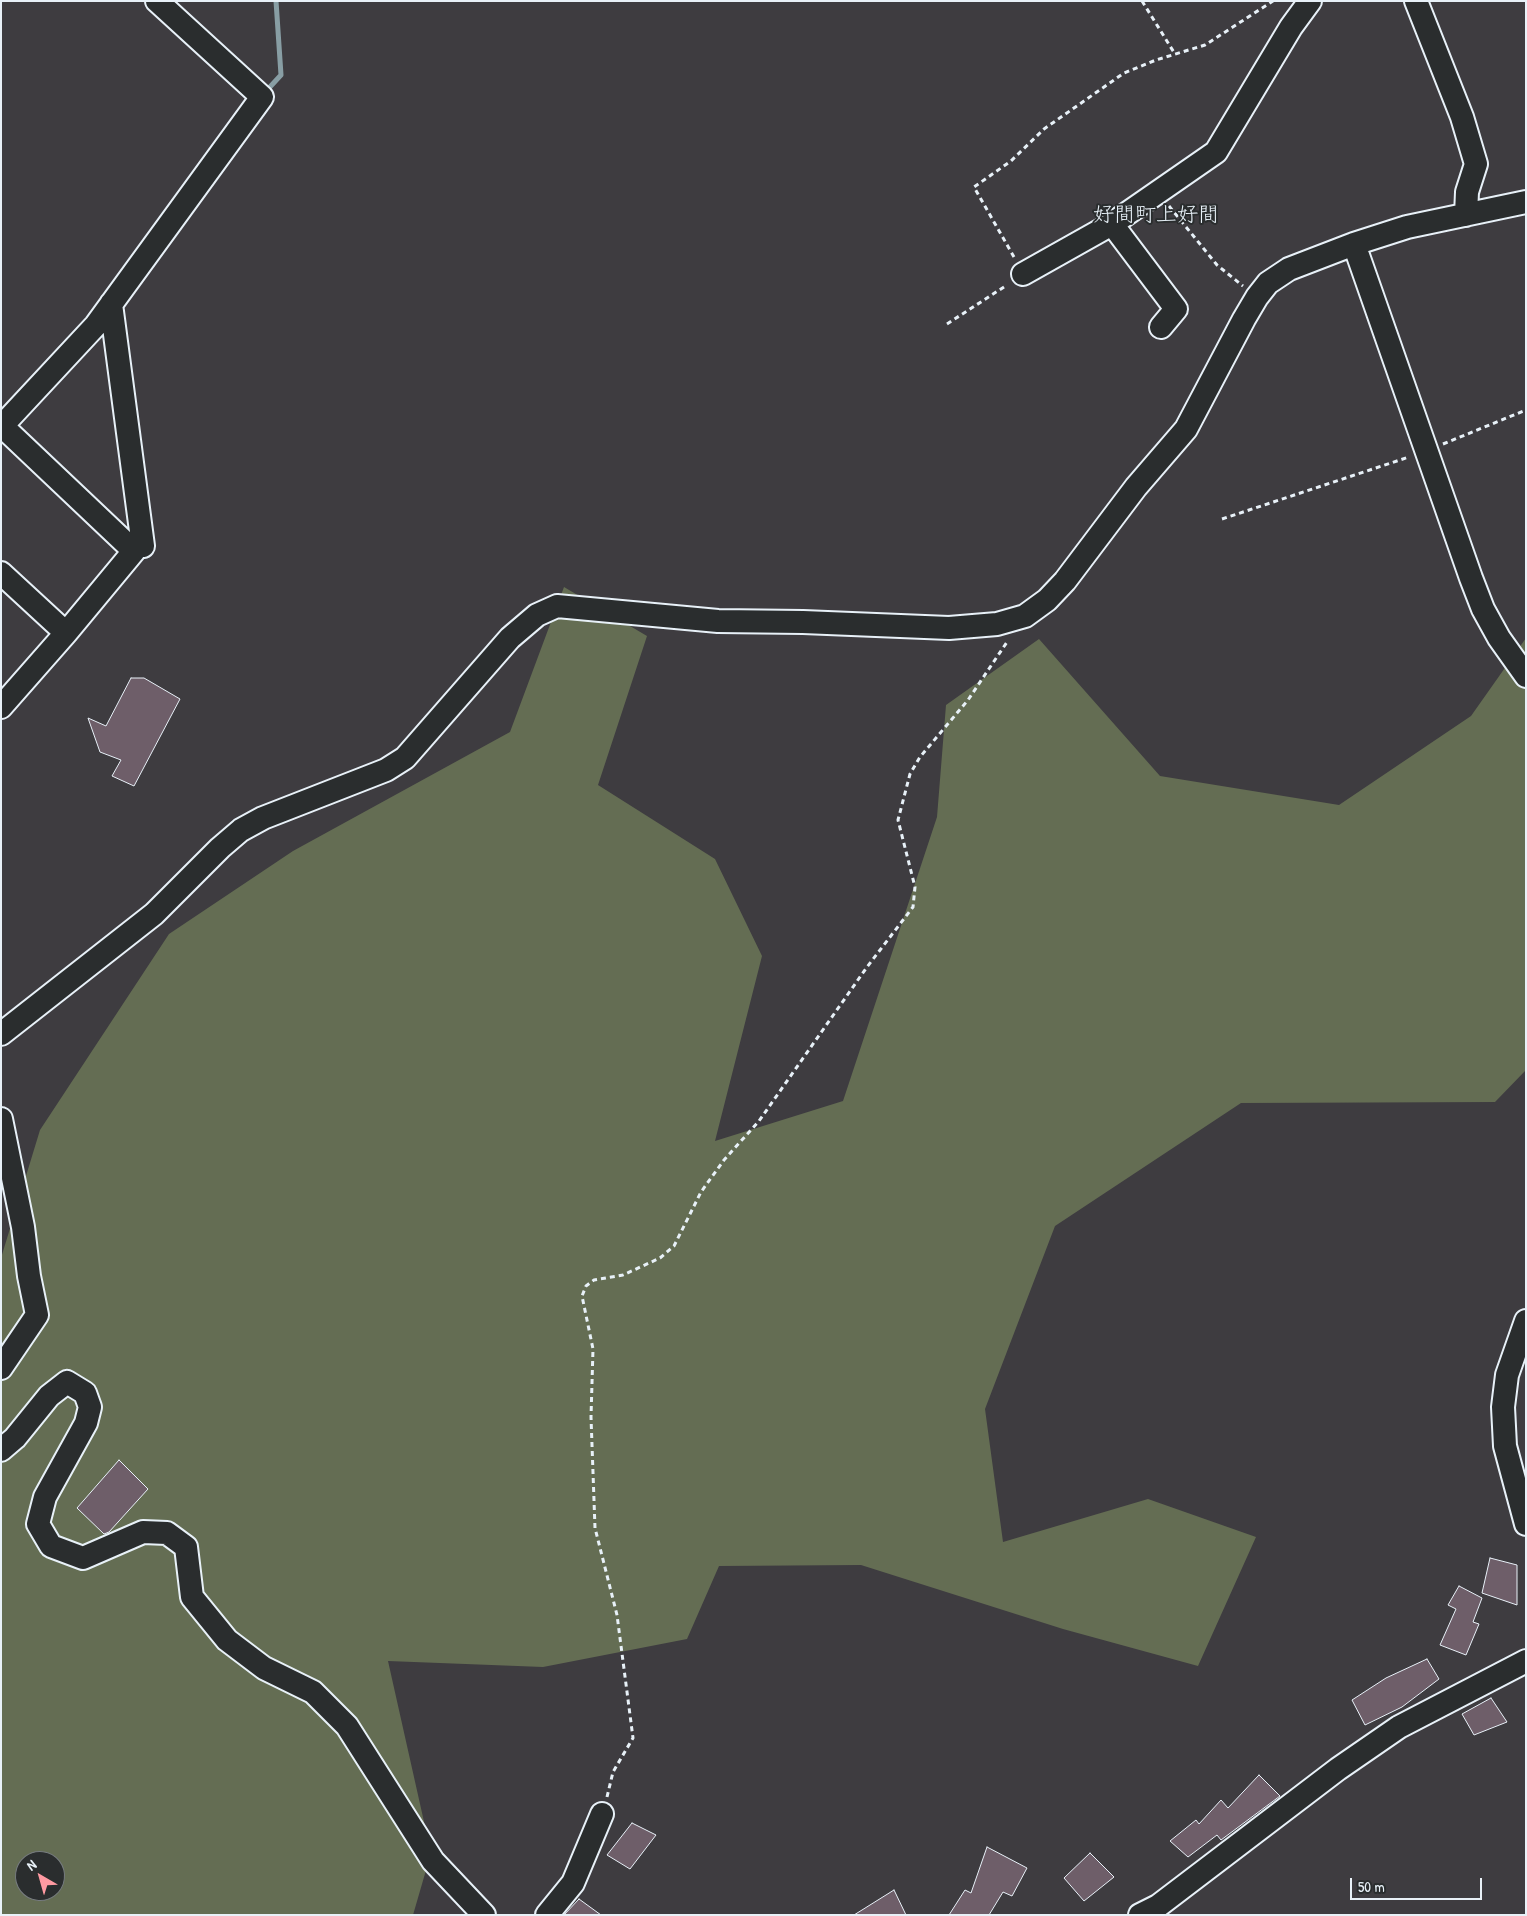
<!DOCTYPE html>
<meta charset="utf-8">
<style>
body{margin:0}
#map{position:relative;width:1527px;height:1916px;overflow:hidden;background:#3e3c40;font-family:"Patrick Hand",sans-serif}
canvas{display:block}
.frame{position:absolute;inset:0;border:2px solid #e8f1f8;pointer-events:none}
.north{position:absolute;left:15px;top:1851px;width:50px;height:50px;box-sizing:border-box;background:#2a2d2e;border:1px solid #767b7f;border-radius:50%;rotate:322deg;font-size:14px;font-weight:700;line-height:20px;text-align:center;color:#e8f1f8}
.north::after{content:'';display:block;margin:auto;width:18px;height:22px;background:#ff9aa2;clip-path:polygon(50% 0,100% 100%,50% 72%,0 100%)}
.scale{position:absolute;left:1350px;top:1878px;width:132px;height:22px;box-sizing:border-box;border:2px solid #e8f1f8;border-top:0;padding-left:6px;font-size:15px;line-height:18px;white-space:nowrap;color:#e8f1f8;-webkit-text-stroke:4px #2a2d2e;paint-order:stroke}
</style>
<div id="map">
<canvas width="1527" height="1916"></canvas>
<div class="frame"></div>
<div class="north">N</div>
<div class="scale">50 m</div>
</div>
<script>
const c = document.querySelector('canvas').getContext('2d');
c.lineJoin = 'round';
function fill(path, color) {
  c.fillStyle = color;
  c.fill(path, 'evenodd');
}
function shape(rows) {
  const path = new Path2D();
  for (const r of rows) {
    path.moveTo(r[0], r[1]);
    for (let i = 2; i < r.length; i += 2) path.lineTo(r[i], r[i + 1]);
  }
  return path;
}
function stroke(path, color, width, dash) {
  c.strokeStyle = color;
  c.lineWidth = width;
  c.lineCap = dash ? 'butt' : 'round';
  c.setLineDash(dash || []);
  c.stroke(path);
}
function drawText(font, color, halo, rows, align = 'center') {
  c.font = font + ' "Patrick Hand","Klee One",sans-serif';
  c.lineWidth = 4;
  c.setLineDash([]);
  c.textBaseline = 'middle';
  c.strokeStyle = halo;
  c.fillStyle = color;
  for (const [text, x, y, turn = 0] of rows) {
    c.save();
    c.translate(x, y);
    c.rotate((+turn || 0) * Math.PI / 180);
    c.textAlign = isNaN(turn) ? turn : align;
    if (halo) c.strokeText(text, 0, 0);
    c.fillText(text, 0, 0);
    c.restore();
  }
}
fill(shape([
 [564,587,647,636,598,785,715,859,762,956,715,1141,843,1101,937,817,946,705,1039,639,1160,776,1339,805,1471,716,1526,638,1526,1070,1495,1102,1241,1103,1055,1226,985,1409,1003,1542,1148,1499,1256,1537,1198,1666,1063,1629,861,1565,719,1566,687,1639,543,1667,388,1661,431,1853,413,1915,1,1915,1,1258,40,1130,169,934,293,851,510,732],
 [25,1861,55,1861,55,1891,25,1891]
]), '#646d53');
stroke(shape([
 [269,88,281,75,276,1]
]), '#889ea4', 5);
const building = shape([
 [131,678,144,678,180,699,134,786,112,776,121,760,100,752,88,718,106,726,131,678],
 [119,1460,148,1489,109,1532,104,1534,77,1508,119,1460],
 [1490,1558,1517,1565,1517,1605,1482,1593,1490,1558],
 [1459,1586,1482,1598,1473,1622,1479,1624,1466,1655,1440,1645,1456,1609,1448,1605,1459,1586],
 [1427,1659,1439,1679,1402,1707,1365,1725,1352,1700,1386,1678,1427,1659],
 [1491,1698,1507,1722,1474,1735,1462,1714,1491,1698],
 [1259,1775,1280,1796,1221,1840,1217,1835,1188,1857,1170,1841,1196,1820,1199,1824,1221,1800,1228,1808,1259,1775],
 [632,1823,656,1835,630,1869,607,1855,632,1823],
 [987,1847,1027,1868,1012,1896,1003,1892,989,1915,949,1915,965,1890,971,1893,987,1847],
 [1090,1853,1114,1877,1084,1901,1064,1878,1090,1853],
 [894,1890,906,1915,854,1915,894,1890],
 [579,1899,601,1915,564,1915,579,1899]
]);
fill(building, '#6e5e69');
stroke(building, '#e8f1f8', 1);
const minor = shape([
 [1416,1,1462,117,1476,164,1467,192,1466,215],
 [1112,224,1176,309,1161,327],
 [1354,244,1471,578,1483,609,1499,638,1526,676],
 [1023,274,1112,224,1216,152,1291,27,1310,1],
 [111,304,143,546],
 [2,426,134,551,66,633],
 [1,427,96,325,262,97,157,1],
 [1,573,66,633,1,707],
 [1,1034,154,914,220,848,241,830,263,818,386,770,405,758,510,638,537,615,557,606,718,621,803,622,949,628,997,624,1025,616,1047,600,1065,581,1136,487,1186,429,1244,319,1257,297,1268,283,1289,269,1354,244,1407,227,1526,202],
 [1,1119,23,1227,29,1276,37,1315,1,1368],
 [1526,1321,1507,1375,1503,1407,1505,1446,1526,1524],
 [1,1450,15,1438,49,1396,67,1382,85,1393,90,1407,86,1423,45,1497,38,1524,51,1546,83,1558,143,1532,167,1533,186,1547,192,1597,227,1640,264,1668,313,1692,347,1726,433,1861,484,1915],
 [547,1915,573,1883,602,1814],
 [1140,1915,1158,1906,1338,1769,1399,1727,1526,1661]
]);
stroke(minor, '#e8f1f8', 26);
stroke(shape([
 [1142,1,1175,54],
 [1169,206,1217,265,1243,286],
 [1014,257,974,187,1011,161,1044,129,1124,73,1156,60,1205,45,1273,1],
 [947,324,1007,285],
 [1443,444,1526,410],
 [1222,519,1409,457],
 [607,1797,613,1772,633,1738,617,1615,595,1528,591,1417,593,1349,582,1296,586,1286,594,1280,623,1275,660,1258,674,1246,701,1192,724,1160,759,1121,867,967,913,907,915,887,898,820,910,774,920,757,968,700,1007,642]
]), '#e8f1f8', 3, [5, 4]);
stroke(minor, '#2a2d2e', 22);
drawText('21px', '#e8f1f8', '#2a2d2e', [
 ["好間町上好間",1156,215]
]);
</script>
